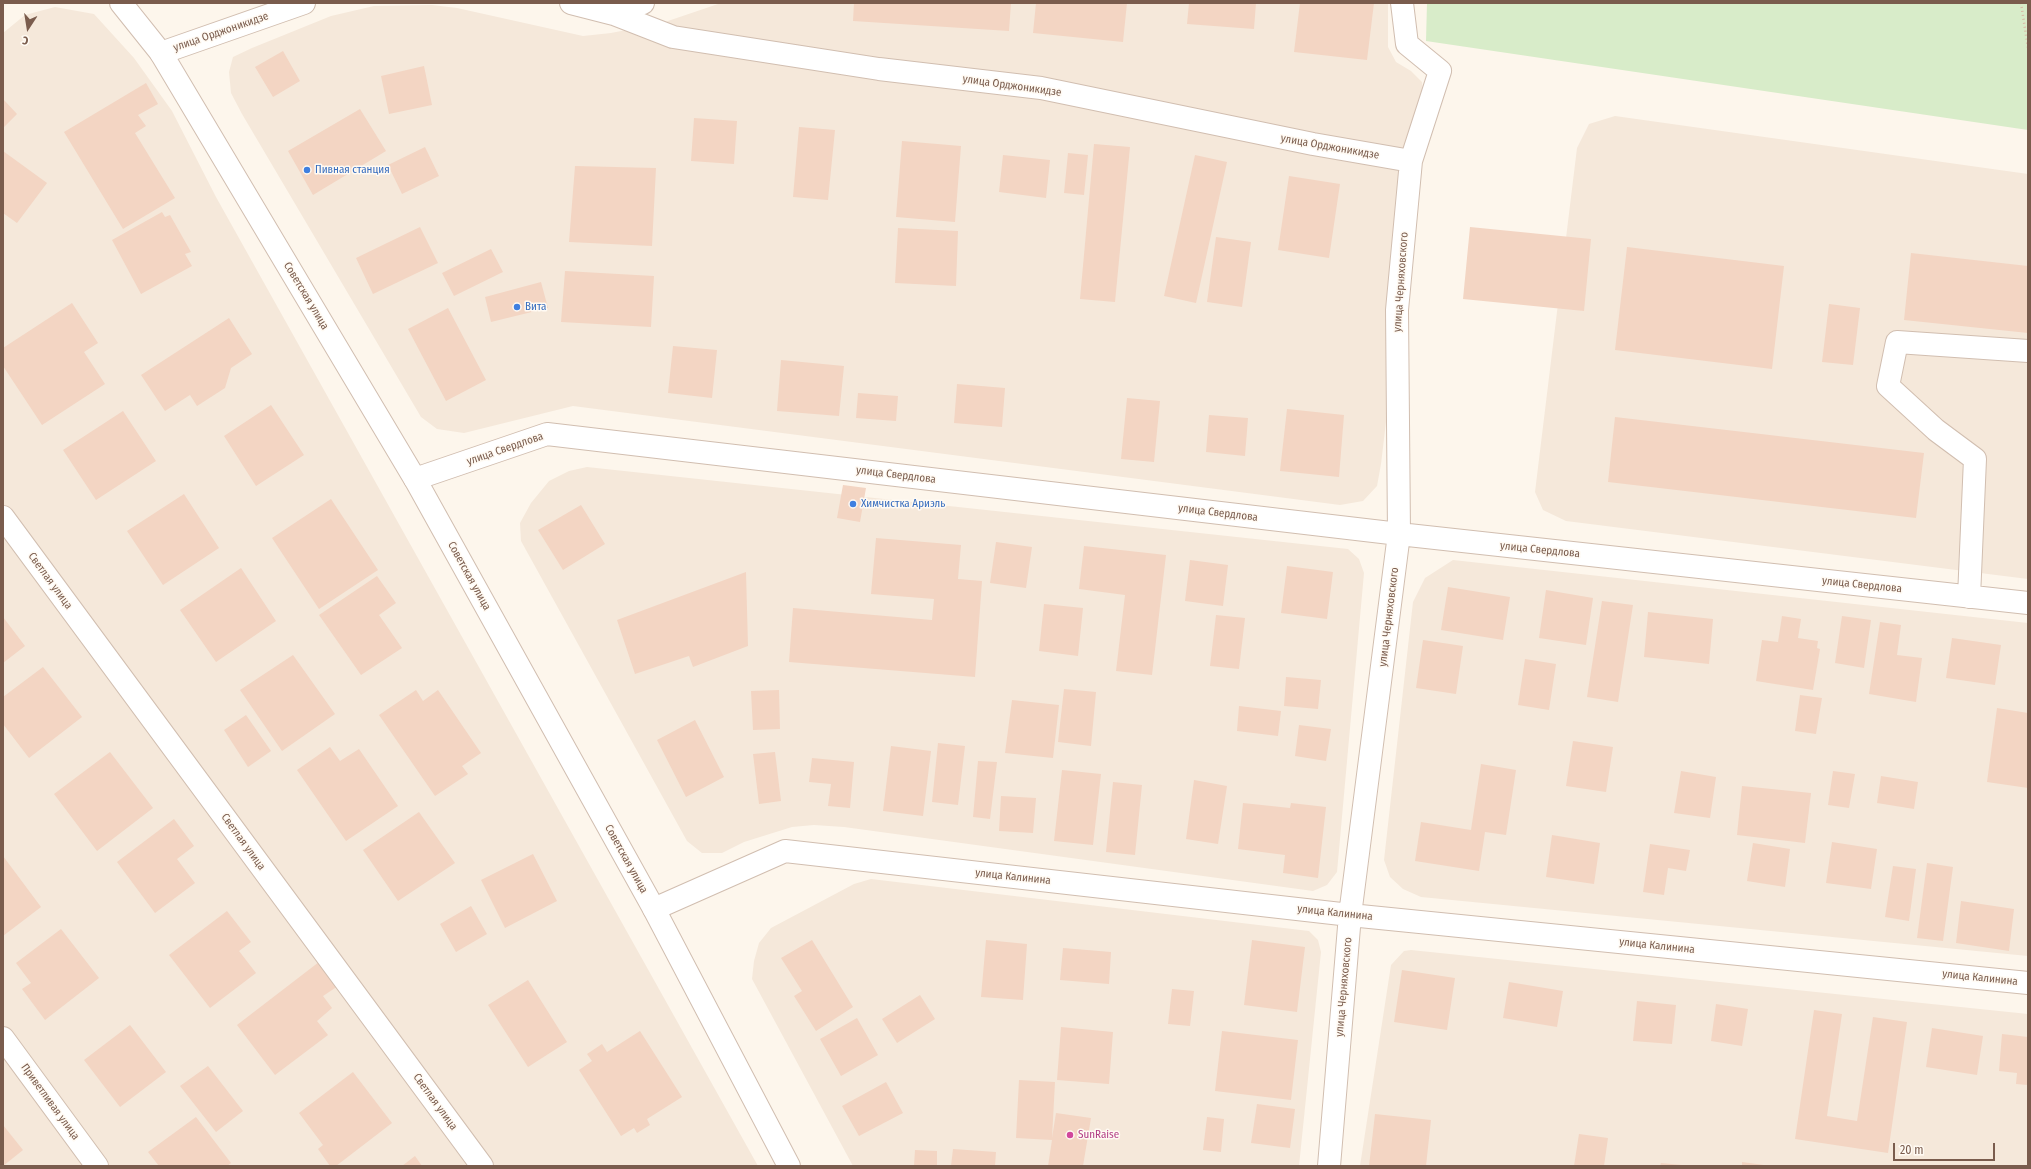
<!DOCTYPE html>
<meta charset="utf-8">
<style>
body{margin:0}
#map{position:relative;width:2031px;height:1169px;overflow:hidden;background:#fdf6ec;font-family:"Fira Sans Condensed",sans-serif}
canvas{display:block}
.frame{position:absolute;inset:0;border:4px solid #7a5c4d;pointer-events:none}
.north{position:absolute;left:8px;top:8px;width:40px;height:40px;-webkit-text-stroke:3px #fffaf3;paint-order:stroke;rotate:192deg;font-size:11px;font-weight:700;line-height:16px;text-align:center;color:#7a5c4d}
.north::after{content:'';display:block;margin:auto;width:14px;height:18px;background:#7a5c4d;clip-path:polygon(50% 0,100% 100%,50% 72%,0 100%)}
.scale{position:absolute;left:1893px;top:1143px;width:102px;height:18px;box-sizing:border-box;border:2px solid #7a5c4d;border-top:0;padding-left:5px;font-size:12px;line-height:14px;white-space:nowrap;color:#7a5c4d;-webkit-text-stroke:3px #fffaf3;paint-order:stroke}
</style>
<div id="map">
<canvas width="2031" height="1169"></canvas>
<div class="frame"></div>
<div class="north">С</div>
<div class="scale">20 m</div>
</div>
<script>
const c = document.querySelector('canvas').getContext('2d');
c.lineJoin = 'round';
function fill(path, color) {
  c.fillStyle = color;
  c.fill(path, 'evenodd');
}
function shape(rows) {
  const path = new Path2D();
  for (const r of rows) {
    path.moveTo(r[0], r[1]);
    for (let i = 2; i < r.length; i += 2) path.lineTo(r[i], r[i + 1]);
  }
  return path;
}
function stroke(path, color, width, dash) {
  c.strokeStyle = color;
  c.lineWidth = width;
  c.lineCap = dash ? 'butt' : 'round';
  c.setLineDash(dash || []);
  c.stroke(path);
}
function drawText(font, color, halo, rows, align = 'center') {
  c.font = font + ' "Fira Sans Condensed",sans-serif';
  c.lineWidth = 3;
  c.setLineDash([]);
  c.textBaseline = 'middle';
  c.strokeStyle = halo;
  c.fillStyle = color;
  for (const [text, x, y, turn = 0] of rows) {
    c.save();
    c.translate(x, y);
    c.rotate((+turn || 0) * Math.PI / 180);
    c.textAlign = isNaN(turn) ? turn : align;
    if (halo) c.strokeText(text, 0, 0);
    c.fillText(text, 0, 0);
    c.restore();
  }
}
fill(shape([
 [721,3,1388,3,1388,47,1396,62,1411,71,1422,82,1424,102,1381,464,1377,486,1363,501,1340,505,573,406,464,433,437,429,421,417,242,114,231,93,229,72,233,57,252,48,331,16,374,6,432,5,457,8,583,36,611,33,662,23],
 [55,7,94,14,134,58,172,111,216,197,758,1166,3,1166,3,33,25,15],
 [1615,116,2028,174,2028,579,1566,521,1543,510,1535,492,1577,148,1589,124],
 [587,467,1348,549,1359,559,1364,573,1337,872,1327,885,1313,891,844,827,814,825,792,827,744,842,722,853,702,853,687,841,521,541,520,523,531,503,549,481,569,471],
 [1453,560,2028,623,2028,956,1421,897,1403,889,1390,877,1384,860,1413,602,1425,578],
 [871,879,1309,931,1318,940,1321,952,1299,1166,853,1166,752,979,754,961,759,943,771,928,854,884],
 [1411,950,2028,1014,2028,1166,1360,1166,1391,965,1404,951]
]), '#f5e8da');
fill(shape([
 [1427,3,2028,3,2028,130,1426,41]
]), '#d8ecc9');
fill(shape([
 [854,3,1011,3,1009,31,853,21],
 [1036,3,1127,3,1123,42,1033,33],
 [1189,3,1256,3,1254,29,1187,24],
 [1300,3,1374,3,1367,60,1294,52],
 [283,51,300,81,273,97,255,67],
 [424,66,432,105,389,114,381,76],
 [146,83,158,104,138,115,146,126,135,133,175,198,123,229,64,132],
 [3,99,17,114,3,128],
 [360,109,386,151,313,195,288,151],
 [694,118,737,121,734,164,691,161],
 [799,127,835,130,828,200,793,197],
 [902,141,961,146,955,222,896,217],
 [1094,144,1130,147,1115,302,1080,299],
 [425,147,439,176,402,194,388,165],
 [3,151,47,183,17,223,3,213],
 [1068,153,1088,155,1084,195,1064,193],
 [1003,155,1050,160,1046,198,999,192],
 [1195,155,1227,162,1196,303,1164,296],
 [575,166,656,168,652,246,569,242],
 [1289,176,1340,184,1329,258,1278,250],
 [162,212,165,217,170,215,191,252,185,254,192,266,141,294,112,240],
 [420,227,438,263,373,294,356,258],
 [1470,227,1591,239,1584,311,1463,299],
 [898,228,958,231,956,286,895,283],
 [1216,237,1251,242,1242,307,1207,302],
 [1627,247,1784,266,1772,369,1615,350],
 [491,249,503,272,454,296,442,273],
 [1911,253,2028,266,2028,333,1904,320],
 [565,271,654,276,651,327,561,322],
 [541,282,548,308,491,322,485,297],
 [72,303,98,343,84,352,105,384,42,425,3,366,3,348],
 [1829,304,1860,308,1853,365,1822,362],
 [448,308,486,380,446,401,408,329],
 [229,318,252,354,231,368,225,388,197,406,190,395,165,411,141,375],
 [673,346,717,350,712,398,668,393],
 [781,360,844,366,839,416,777,411],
 [957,384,1005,388,1002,427,954,423],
 [858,393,898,396,896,421,856,418],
 [1127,398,1160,401,1154,462,1121,459],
 [271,405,304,455,256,486,224,436],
 [1287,409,1344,415,1339,477,1280,471],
 [123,411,156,461,96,500,63,450],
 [1209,415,1248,418,1245,456,1206,452],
 [1615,417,1924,453,1916,518,1608,482],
 [843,485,866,488,860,522,837,518],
 [184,494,219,548,163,585,127,531],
 [331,499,378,570,319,609,272,538],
 [581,505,605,544,563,570,538,530],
 [876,538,961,545,958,579,982,581,975,677,789,662,793,608,932,620,934,599,871,594],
 [996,542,1032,547,1026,588,990,583],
 [1084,546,1166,555,1152,675,1116,671,1125,595,1079,589],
 [1190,560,1228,565,1223,606,1185,601],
 [1287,566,1333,572,1327,619,1281,613],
 [241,568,276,621,216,662,180,610],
 [746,572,748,646,693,667,689,656,635,674,617,620],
 [377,576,396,603,379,615,402,648,361,675,319,615],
 [1448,587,1510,597,1503,640,1441,630],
 [1546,590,1593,598,1586,645,1539,638],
 [1602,601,1633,605,1618,702,1587,697],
 [1044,604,1083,608,1078,656,1039,651],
 [1648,612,1713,619,1709,664,1644,657],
 [1216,615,1245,618,1239,669,1210,666],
 [1782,616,1801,619,1798,638,1818,641,1817,648,1820,649,1813,690,1756,681,1762,640,1778,642],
 [1842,616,1871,620,1864,668,1835,663],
 [3,617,25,646,3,663],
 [1880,622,1901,625,1897,655,1922,658,1916,702,1869,694],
 [1952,638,2001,645,1995,685,1946,678],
 [1423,640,1463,646,1456,694,1416,688],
 [293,655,335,714,282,751,240,690],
 [1525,659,1556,664,1549,710,1518,705],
 [43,667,82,717,29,758,3,724,3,697],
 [1286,677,1321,680,1318,709,1284,706],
 [1064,689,1096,692,1091,746,1058,742],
 [416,690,423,701,438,690,481,753,462,766,468,774,435,796,379,715],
 [779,690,780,729,753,730,751,691],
 [1800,695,1822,698,1816,734,1795,731],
 [1012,700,1059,705,1053,758,1005,753],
 [1239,706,1281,711,1278,736,1237,731],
 [1997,708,2028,713,2028,788,1987,782],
 [246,715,271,751,248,767,224,730],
 [695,720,724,777,686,797,657,740],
 [1299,725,1331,729,1326,761,1295,756],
 [1573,741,1613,747,1606,792,1566,786],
 [938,743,965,746,958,805,932,802],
 [891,746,931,751,923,816,883,811],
 [330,747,340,761,359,749,398,806,346,841,297,770],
 [110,752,153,808,97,851,54,794],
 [775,752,781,801,759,804,753,754],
 [812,758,854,762,850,808,828,806,831,784,809,782],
 [978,761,997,762,990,819,973,817],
 [1481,764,1516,770,1506,835,1485,832,1479,871,1415,861,1421,822,1471,830],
 [1062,770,1101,774,1093,845,1054,841],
 [1681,771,1716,777,1710,818,1674,813],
 [1833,771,1855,774,1849,808,1828,805],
 [1881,776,1918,782,1914,809,1877,803],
 [1194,780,1227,786,1218,844,1186,839],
 [1113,782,1142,785,1135,855,1106,852],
 [1742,786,1811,793,1805,843,1737,835],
 [1001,796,1036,798,1033,833,999,831],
 [1243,803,1290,808,1291,803,1326,807,1318,878,1283,873,1285,855,1238,849],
 [419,812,455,863,398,901,363,850],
 [174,819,194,846,177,859,195,883,155,913,117,862],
 [1552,835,1600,843,1594,884,1546,877],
 [1832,842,1877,849,1871,889,1826,883],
 [1753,843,1790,849,1785,887,1747,881],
 [1650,844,1690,850,1686,871,1668,868,1664,895,1643,892],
 [533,854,557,901,505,928,481,880],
 [3,856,41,907,3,936],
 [1927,863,1953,867,1943,941,1917,938],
 [1893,866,1916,869,1909,921,1885,917],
 [1961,901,2014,909,2009,951,1956,943],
 [471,906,487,934,456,952,440,924],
 [227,911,251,942,239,951,256,973,210,1008,169,955],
 [61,929,99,978,45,1020,22,989,31,983,16,963],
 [812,940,853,1007,816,1031,794,996,802,991,781,958],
 [986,940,1027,944,1023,1000,981,997],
 [1252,940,1305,947,1297,1012,1244,1005],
 [1063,948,1111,952,1109,984,1060,980],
 [319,962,338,986,323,996,332,1008,317,1021,328,1035,275,1075,237,1025],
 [1402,970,1455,978,1447,1030,1394,1022],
 [528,980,567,1042,528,1067,488,1005],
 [1509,982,1563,991,1557,1027,1503,1018],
 [1172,989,1194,991,1190,1026,1168,1024],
 [920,995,935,1019,897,1043,882,1019],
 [1637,1001,1676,1005,1672,1044,1633,1041],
 [1716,1004,1748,1009,1742,1046,1711,1041],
 [1814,1010,1842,1014,1827,1116,1857,1121,1873,1017,1907,1022,1888,1153,1795,1139],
 [857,1018,878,1055,841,1076,820,1039],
 [130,1025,166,1072,120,1107,84,1060],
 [1061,1027,1113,1032,1109,1084,1057,1080],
 [1932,1028,1983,1036,1977,1075,1926,1067],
 [640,1031,682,1097,647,1119,650,1125,637,1133,634,1128,621,1136,579,1070,592,1061,587,1054,602,1044,607,1052],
 [1222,1031,1298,1040,1291,1100,1215,1091],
 [2002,1034,2028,1037,2028,1085,2016,1084,2017,1073,1999,1071],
 [208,1066,243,1111,216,1132,180,1086],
 [353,1072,392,1123,336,1166,330,1166,318,1149,323,1145,299,1113],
 [1019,1080,1055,1082,1052,1138,1056,1113,1091,1118,1083,1166,1048,1166,1052,1140,1016,1138],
 [886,1082,903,1113,859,1136,842,1106],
 [1257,1104,1295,1109,1290,1148,1251,1143],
 [1375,1114,1431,1120,1426,1166,1369,1166],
 [196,1117,231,1163,227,1166,159,1166,148,1152],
 [1207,1117,1224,1119,1221,1152,1203,1150],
 [3,1125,23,1150,3,1166],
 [1579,1134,1608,1138,1604,1166,1574,1166],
 [953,1149,996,1152,995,1166,951,1166],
 [915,1150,937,1151,937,1166,914,1166],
 [415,1156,422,1166,402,1166],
 [1742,1162,1764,1165,1764,1166,1742,1166],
 [1661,1163,1682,1165,1682,1166,1660,1166]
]), '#f3d5c3');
const minor = shape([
 [571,3,614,14,643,3],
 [614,14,673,37,879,69,1041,88,1313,144,1411,161],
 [161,53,304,3],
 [415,479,547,434,1399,534,2028,603],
 [3,517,482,1166],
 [1969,597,1975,459,1936,430,1888,386,1897,342,2028,351],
 [654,909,785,851,1350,915,2028,983],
 [3,1038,97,1166],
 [1329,1166,1350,915,1399,534,1397,310,1411,161,1440,71,1407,44,1402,3]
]);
const tertiary = shape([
 [121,3,161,53,415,479,654,909,789,1166]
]);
stroke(minor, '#d1beb0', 24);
stroke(tertiary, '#d1beb0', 24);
stroke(shape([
 [2021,3,2028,48]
]), '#d9b8a5', 2.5, [1, 3]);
stroke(minor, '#fff', 22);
stroke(tertiary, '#fff', 22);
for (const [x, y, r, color] of [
 [307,170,4,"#3f7fe0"],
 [517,307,4,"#3f7fe0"],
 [853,504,4,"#3f7fe0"],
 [1070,1135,4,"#d1479c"]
]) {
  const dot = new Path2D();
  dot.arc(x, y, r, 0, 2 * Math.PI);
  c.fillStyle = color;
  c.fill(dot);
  stroke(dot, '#fffaf3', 1.5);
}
drawText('11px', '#7a5c4d', '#fffaf3', [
 ["улица Орджоникидзе",221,32,-19],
 ["улица Орджоникидзе",1012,86,8],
 ["улица Орджоникидзе",1330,147,10],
 ["улица Черняховского",1401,282,-86],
 ["Советская улица",306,296,59],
 ["улица Свердлова",505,449,-19],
 ["улица Свердлова",896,475,7],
 ["улица Свердлова",1218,513,7],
 ["улица Свердлова",1540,550,6],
 ["Советская улица",469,576,61],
 ["Светлая улица",50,581,54],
 ["улица Свердлова",1862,585,6],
 ["улица Черняховского",1389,617,-83],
 ["Светлая улица",243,842,54],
 ["Советская улица",626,859,61],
 ["улица Калинина",1013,877,6],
 ["улица Калинина",1335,913,6],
 ["улица Калинина",1657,946,6],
 ["улица Калинина",1980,978,6],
 ["улица Черняховского",1344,987,-85],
 ["Приветливая улица",50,1102,54],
 ["Светлая улица",435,1102,54]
]);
drawText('11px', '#366cbe', '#fffaf3', [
 ["Пивная станция",315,170],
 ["Вита",525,307],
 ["Химчистка Ариэль",861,504]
], 'left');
drawText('11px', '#b23c85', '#fffaf3', [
 ["SunRaise",1078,1135]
], 'left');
</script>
